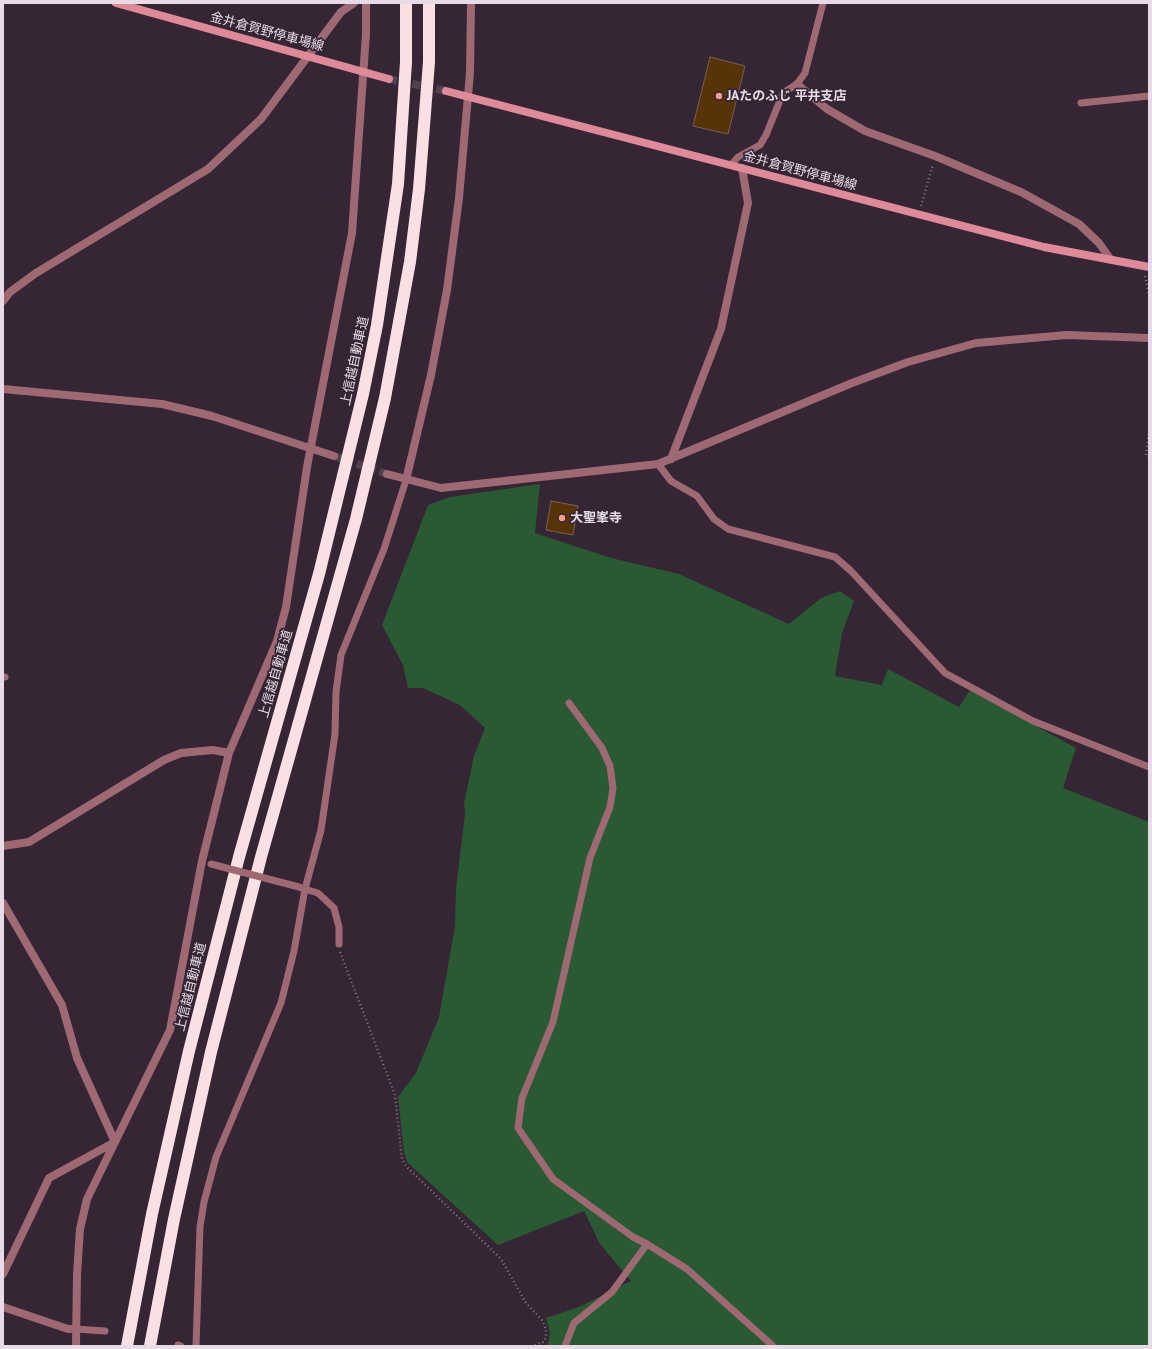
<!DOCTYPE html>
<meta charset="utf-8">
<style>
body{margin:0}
#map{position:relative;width:1152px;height:1349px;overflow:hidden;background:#352535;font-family:"PT Sans",sans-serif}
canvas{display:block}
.frame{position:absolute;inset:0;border:4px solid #e6dbe6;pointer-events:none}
</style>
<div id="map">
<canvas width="1152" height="1349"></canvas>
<div class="frame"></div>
</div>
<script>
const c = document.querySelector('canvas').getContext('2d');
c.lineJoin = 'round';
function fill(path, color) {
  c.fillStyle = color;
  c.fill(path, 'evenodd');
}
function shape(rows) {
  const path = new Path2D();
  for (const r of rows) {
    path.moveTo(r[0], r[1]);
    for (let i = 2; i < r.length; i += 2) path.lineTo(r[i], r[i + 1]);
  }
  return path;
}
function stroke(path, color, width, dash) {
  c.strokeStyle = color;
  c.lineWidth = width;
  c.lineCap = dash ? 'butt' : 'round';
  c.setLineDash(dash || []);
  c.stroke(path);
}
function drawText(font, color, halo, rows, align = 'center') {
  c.font = font + ' "PT Sans","Noto Sans JP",sans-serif';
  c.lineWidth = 3.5;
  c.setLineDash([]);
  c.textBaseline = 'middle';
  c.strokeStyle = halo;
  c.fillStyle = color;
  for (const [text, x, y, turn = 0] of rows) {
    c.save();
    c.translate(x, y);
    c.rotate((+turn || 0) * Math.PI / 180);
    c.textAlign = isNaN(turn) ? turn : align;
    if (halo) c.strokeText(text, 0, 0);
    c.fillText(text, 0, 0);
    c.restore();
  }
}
fill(shape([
 [540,484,535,533,611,558,679,574,789,624,821,598,840,591,854,601,842,633,835,676,882,685,888,669,959,707,970,690,1076,748,1063,788,1149,822,1149,1346,546,1346,548,1344,550,1332,546,1318,579,1307,631,1281,600,1244,584,1211,498,1245,407,1162,404,1152,398,1097,416,1073,439,1017,455,926,456,888,465,814,464,803,474,756,485,728,460,705,423,688,408,688,403,665,382,625,428,505,450,497]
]), '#2a5a33');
const building = shape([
 [710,57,745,66,728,134,693,126,710,57],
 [551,501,578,506,573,535,546,530,551,501]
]);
fill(building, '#573408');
stroke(building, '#776351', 1);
stroke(shape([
 [334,456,387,474]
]), '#504050', 8, [8, 4]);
stroke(shape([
 [389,79,446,91]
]), '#504050', 8, [8, 4]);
stroke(shape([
 [921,206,933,164],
 [1145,276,1149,295],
 [1149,430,1146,455,1149,458],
 [340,952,395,1095,402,1159,406,1166,501,1259,526,1303,542,1320,546,1329,546,1338,543,1342,533,1346]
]), '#837583', 2.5, [1, 3]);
stroke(shape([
 [1081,103,1149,96],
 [731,165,738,157,760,145,766,135,783,93,797,84,805,73,823,3],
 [658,464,671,481,697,496,714,519,728,529,835,557,851,571,945,673,1033,721,1149,767],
 [3,677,5,677],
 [569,703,602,748,610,766,613,788,610,807,590,858,553,1022,522,1098,518,1128,553,1179,633,1237,647,1244,687,1269,773,1346],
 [301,888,318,893,334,908,339,927,339,944],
 [75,1329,105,1331],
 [178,1345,181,1346],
 [196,1346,200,1227,204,1202,216,1157,281,1003,294,951,305,889,321,830,335,734,336,692,341,655,384,549,406,480],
 [565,1346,574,1323,612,1292,647,1244]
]), '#9e6972', 7);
stroke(shape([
 [797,84,827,109,865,131,935,156,1021,192,1079,224,1099,243,1111,260],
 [3,301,10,292,36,273,208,169,261,119,341,12,354,3],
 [3,389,162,404,212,416,334,456],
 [671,459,721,329,748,203,742,168],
 [387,474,441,488,658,464,852,383,908,362,976,343,1066,335,1149,338],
 [406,480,431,375,447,290,459,198,470,73,471,3],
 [3,846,29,842,164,760,181,753,213,750,229,753],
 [3,903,62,1005,77,1058,115,1142],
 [3,1274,49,1178,115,1142],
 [3,1307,68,1329,75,1329],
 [76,1346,77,1274,80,1229,87,1199,170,1030,202,861,229,753,277,641,286,607,307,467,352,233,366,34,366,3]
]), '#9e6972', 8);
stroke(shape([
 [116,3,389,79],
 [446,91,1044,247,1149,267]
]), '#de8a99', 8);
stroke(shape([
 [127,1346,152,1214,189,1051,239,857,319,574,363,394,377,325,398,184,406,62,406,3],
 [150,1346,174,1219,211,1052,261,857,356,519,385,398,410,262,419,189,429,62,429,3]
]), '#fbe0e3', 12);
stroke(shape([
 [211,864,299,887]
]), '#9e6972', 7);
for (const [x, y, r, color] of [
 [719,96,4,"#f49d8c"],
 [562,518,4,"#f49d8c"]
]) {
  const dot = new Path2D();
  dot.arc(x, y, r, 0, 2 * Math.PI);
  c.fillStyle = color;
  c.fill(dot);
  stroke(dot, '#352535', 1.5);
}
drawText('13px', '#e6dbe6', '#352535', [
 ["金井倉賀野停車場線",267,32,15],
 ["金井倉賀野停車場線",800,171,15],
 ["上信越自動車道",355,361,-78],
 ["上信越自動車道",276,674,-74],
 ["上信越自動車道",191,987,-76]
]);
drawText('bold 13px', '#e6dbe6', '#352535', [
 ["JAたのふじ 平井支店",727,96],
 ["大聖峯寺",570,518]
], 'left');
</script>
